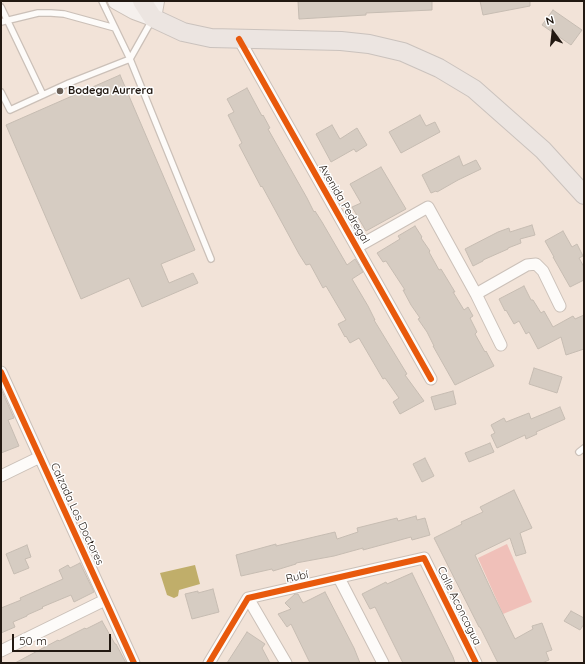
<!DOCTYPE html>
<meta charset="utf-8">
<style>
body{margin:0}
#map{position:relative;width:585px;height:664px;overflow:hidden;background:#f2e3d8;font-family:Quicksand,sans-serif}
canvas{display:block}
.frame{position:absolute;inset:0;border:2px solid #221912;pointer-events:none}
.north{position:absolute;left:533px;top:12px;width:40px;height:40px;-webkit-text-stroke:3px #fff;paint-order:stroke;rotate:345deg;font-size:11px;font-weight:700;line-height:16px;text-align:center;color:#221912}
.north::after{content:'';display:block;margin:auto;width:14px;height:18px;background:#221912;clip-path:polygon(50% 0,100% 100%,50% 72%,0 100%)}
.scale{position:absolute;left:12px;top:634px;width:99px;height:18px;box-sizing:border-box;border:2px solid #221912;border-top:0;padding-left:5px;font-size:12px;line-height:14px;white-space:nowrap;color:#221912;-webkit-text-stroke:3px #fff;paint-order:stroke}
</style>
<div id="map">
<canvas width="585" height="664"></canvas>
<div class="frame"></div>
<div class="north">N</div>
<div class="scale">50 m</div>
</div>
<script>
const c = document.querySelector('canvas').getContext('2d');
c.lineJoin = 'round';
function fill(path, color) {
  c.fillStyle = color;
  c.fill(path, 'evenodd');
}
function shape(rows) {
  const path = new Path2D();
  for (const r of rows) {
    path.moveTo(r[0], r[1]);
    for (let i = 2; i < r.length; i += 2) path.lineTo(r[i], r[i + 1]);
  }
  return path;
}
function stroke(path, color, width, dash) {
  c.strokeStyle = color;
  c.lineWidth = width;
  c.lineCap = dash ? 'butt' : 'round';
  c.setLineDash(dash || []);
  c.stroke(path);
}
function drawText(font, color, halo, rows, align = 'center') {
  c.font = font + ' Quicksand,sans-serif';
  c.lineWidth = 3;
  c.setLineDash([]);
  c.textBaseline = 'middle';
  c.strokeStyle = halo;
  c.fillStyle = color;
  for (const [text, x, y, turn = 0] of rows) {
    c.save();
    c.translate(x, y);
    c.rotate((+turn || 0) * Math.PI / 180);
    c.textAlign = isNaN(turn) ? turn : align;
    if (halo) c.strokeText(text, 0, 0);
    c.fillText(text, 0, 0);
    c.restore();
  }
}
fill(shape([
 [507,544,532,602,503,614,478,558]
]), '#f0c0b9');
fill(shape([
 [195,565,200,584,179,590,178,596,174,598,167,595,160,573]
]), '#c0ae6a');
const building = shape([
 [298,1,432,1,432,10,366,13,366,15,299,19,298,1],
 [480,1,530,1,530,6,483,15,480,1],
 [553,10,582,30,571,45,542,25,553,10],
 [120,75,195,250,161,264,169,283,193,273,198,283,142,307,129,278,81,299,6,125,120,75],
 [247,88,262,116,263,115,270,128,268,129,307,198,314,212,315,211,322,222,347,265,355,259,357,262,363,272,352,279,368,306,375,320,374,320,407,374,405,375,424,401,400,414,393,402,399,398,385,378,383,379,359,338,350,343,346,336,345,337,338,324,346,320,326,286,323,288,310,264,306,265,299,254,262,186,261,187,239,145,242,143,228,115,234,112,227,99,247,88],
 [420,115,426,126,435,122,440,132,401,153,389,132,420,115],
 [332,125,340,139,357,128,367,145,356,152,354,149,331,162,316,134,332,125],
 [459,156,463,166,476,160,481,169,458,180,437,192,436,191,431,193,422,175,459,156],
 [381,167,406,209,366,231,352,207,361,203,350,184,381,167],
 [532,225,535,235,520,239,521,243,508,248,508,249,483,260,483,261,473,266,465,249,498,232,509,228,510,232,532,225],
 [415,226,422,237,421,238,430,251,429,252,439,270,441,269,455,292,453,292,464,310,468,307,473,316,470,318,477,332,475,334,485,352,486,351,494,366,455,385,433,346,434,346,427,332,418,319,420,318,411,305,403,290,405,290,386,261,383,262,377,253,400,239,398,236,415,226],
 [563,231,572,247,577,244,583,256,579,258,584,267,584,280,570,287,553,257,554,257,545,241,563,231],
 [524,286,531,300,533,300,541,313,544,311,553,327,573,316,575,319,584,315,584,349,566,355,561,337,538,349,529,332,526,334,519,321,514,324,506,310,505,311,499,299,524,286],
 [534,368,562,377,557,393,529,384,534,368],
 [1,389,14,418,8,420,19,446,1,453,1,389],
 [453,391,456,404,435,410,431,397,453,391],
 [560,407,565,419,536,432,537,434,526,439,525,435,497,448,491,435,495,433,491,425,504,418,506,422,529,413,531,419,560,407],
 [490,443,494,452,469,462,465,453,490,443],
 [425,458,434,476,422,482,413,464,425,458],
 [514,490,532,528,520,533,526,553,516,556,510,538,475,555,494,596,515,639,533,629,532,626,542,623,552,650,546,652,549,660,542,663,498,663,480,627,479,627,434,538,462,524,461,522,483,512,480,507,514,490],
 [416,516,417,520,425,518,430,535,412,540,411,537,363,550,363,548,334,556,296,563,296,564,273,571,272,569,241,576,236,555,276,544,276,546,335,532,337,539,358,532,357,528,397,518,398,521,416,516],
 [27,545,31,557,25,559,29,568,14,574,6,554,27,545],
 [80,563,94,592,74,602,71,595,42,607,43,608,27,615,27,616,13,622,15,627,1,633,1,608,21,600,20,598,63,579,59,570,68,565,70,568,80,563],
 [412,573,453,657,455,663,403,663,375,607,370,609,362,594,386,582,387,584,412,573],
 [213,589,219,612,192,619,185,594,198,591,198,593,213,589],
 [325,592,354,648,360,663,310,663,291,624,287,627,278,614,291,609,285,603,295,594,298,594,303,603,325,592],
 [571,611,584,618,584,624,580,630,564,621,571,611],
 [102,621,115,644,116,644,126,663,15,663,58,640,59,641,85,628,86,629,102,621],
 [247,632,265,644,262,648,270,663,227,663,247,632]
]);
fill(building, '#d6ccc2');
stroke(building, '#c6bcb2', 1);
const service = shape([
 [1,7,43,95],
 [152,20,130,59,211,259],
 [1,22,38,13,51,13,64,14,115,28],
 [1,92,10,110,69,83,130,59,102,1],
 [579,452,584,448]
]);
const minor = shape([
 [239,39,431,379],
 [357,247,428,207,476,294,501,345],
 [476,294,527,265,536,264,543,271,560,306],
 [1,372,134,663],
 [1,476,40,457],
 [339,578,383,663],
 [248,598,286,663],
 [1,651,105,600],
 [209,663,248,598,424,558,476,663]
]);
const secondary = shape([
 [116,1,134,11,153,18,156,1]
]);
const primary = shape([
 [142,1,153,18,183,32,211,38,341,41,369,44,403,52,439,68,474,89,543,150,584,195]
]);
stroke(service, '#cbc0b8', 8);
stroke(minor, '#cbc0b8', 13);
stroke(secondary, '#cbc0b8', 18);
stroke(primary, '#cac2bd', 20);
stroke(service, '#fdfbf9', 5.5);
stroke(minor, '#fdfbf9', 11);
stroke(secondary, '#f5f0ed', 16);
stroke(primary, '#ece5e1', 18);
stroke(shape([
 [239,39,431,379],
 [1,372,134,663],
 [209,663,248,598,424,558,476,663]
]), '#e8590c', 6);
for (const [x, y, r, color] of [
 [60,91,4,"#6b6057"]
]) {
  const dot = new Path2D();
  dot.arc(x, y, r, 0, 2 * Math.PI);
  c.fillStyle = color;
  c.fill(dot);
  stroke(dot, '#fff', 1.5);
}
drawText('bold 11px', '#221912', '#fff', [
 ["Bodega Aurrera",68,91]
], 'left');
drawText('11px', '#221912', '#fff', [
 ["Avenida Pedregal",344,204,60],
 ["Calzada Los Doctores",77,514,65],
 ["Rubí",297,577,-12],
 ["Calle Aconcagua",459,606,64]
]);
</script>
